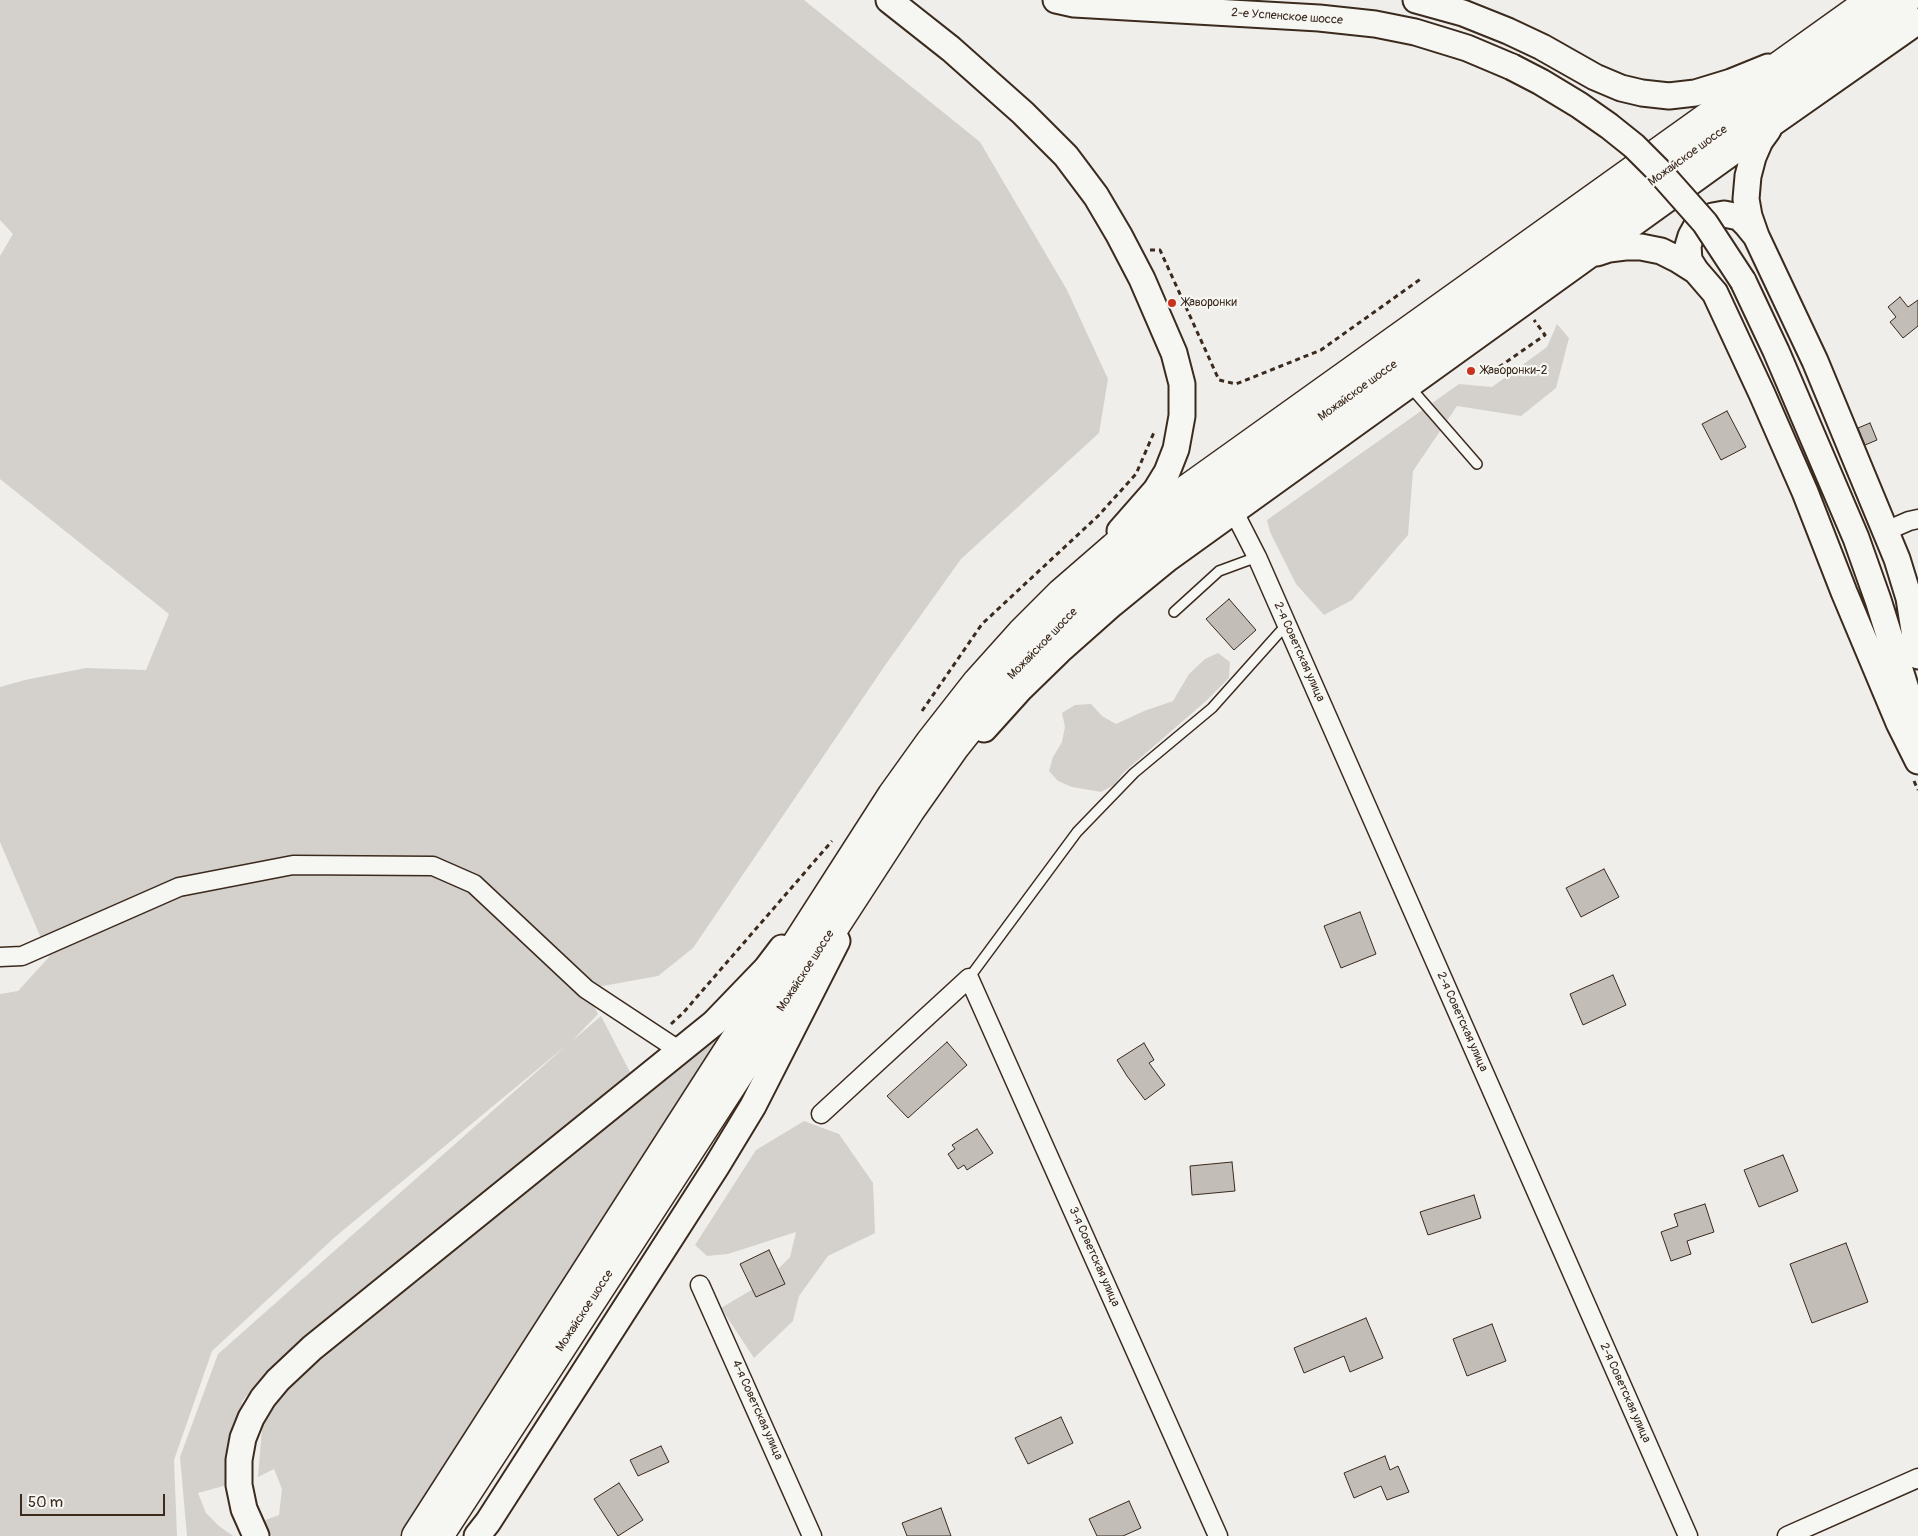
<!DOCTYPE html>
<meta charset="utf-8">
<style>
body{margin:0}
#map{position:relative;width:1918px;height:1536px;overflow:hidden;background:#efeeea;font-family:Pangolin,sans-serif}
canvas{display:block}
.scale{position:absolute;left:20px;top:1494px;width:145px;height:22px;box-sizing:border-box;border:2px solid #3b2a1e;border-top:0;padding-left:6px;font-size:15px;line-height:18px;white-space:nowrap;color:#3b2a1e;-webkit-text-stroke:4px #f6f6f2;paint-order:stroke}
</style>
<div id="map">
<canvas width="1918" height="1536"></canvas>
<div class="scale">50 m</div>
</div>
<script>
const c = document.querySelector('canvas').getContext('2d');
c.lineJoin = 'round';
function fill(path, color) {
  c.fillStyle = color;
  c.fill(path, 'evenodd');
}
function shape(rows) {
  const path = new Path2D();
  for (const r of rows) {
    path.moveTo(r[0], r[1]);
    for (let i = 2; i < r.length; i += 2) path.lineTo(r[i], r[i + 1]);
  }
  return path;
}
function stroke(path, color, width, dash) {
  c.strokeStyle = color;
  c.lineWidth = width;
  c.lineCap = dash ? 'butt' : 'round';
  c.setLineDash(dash || []);
  c.stroke(path);
}
function drawText(font, color, halo, rows, align = 'center') {
  c.font = font + ' Pangolin,sans-serif';
  c.lineWidth = 4.5;
  c.setLineDash([]);
  c.textBaseline = 'middle';
  c.strokeStyle = halo;
  c.fillStyle = color;
  for (const [text, x, y, turn = 0] of rows) {
    c.save();
    c.translate(x, y);
    c.rotate((+turn || 0) * Math.PI / 180);
    c.textAlign = isNaN(turn) ? turn : align;
    if (halo) c.strokeText(text, 0, 0);
    c.fillText(text, 0, 0);
    c.restore();
  }
}
fill(shape([
 [0,0,804,0,980,142,1067,290,1108,379,1099,433,961,559,886,664,693,948,658,976,586,989,598,1014,571,1042,601,1016,632,1076,278,1361,243,1400,227,1452,227,1485,198,1493,206,1513,219,1526,233,1536,187,1536,180,1457,218,1354,568,1044,335,1237,212,1351,174,1460,177,1536,0,1536,0,994,18,991,49,957,0,842,0,687,25,680,86,668,146,670,169,614,0,479,0,256,13,234,0,220],
 [1557,324,1569,338,1556,388,1521,416,1457,406,1413,471,1408,535,1352,600,1324,615,1296,584,1270,532,1267,520,1459,384,1492,387,1547,347],
 [1218,653,1230,662,1229,678,1206,701,1123,773,1114,785,1101,792,1072,787,1058,781,1049,771,1053,757,1062,742,1065,727,1062,713,1075,705,1091,704,1102,716,1116,724,1144,711,1173,701,1189,674,1205,659],
 [741,1009,407,1536,272,1536,263,1521,279,1515,282,1489,274,1469,258,1477,263,1416,296,1373],
 [804,1121,839,1134,873,1183,875,1233,828,1256,799,1296,793,1321,754,1358,721,1308,765,1282,790,1257,796,1232,728,1254,707,1256,695,1245,756,1150]
]), '#d4d1cc');
const building = shape([
 [1900,297,1908,307,1918,300,1918,326,1903,338,1890,322,1896,317,1888,307,1900,297],
 [1727,411,1746,447,1721,460,1702,424,1727,411],
 [1870,423,1877,440,1865,445,1858,428,1870,423],
 [1229,599,1256,630,1234,650,1206,619,1229,599],
 [1604,869,1619,897,1581,917,1566,888,1604,869],
 [1360,912,1376,954,1341,968,1324,926,1360,912],
 [1613,975,1626,1005,1583,1025,1570,994,1613,975],
 [947,1042,967,1065,908,1118,887,1096,947,1042],
 [1144,1043,1154,1060,1149,1063,1165,1085,1145,1100,1127,1076,1117,1060,1144,1043],
 [977,1129,993,1153,967,1170,964,1165,958,1169,948,1154,955,1149,952,1145,977,1129],
 [1783,1155,1798,1191,1759,1207,1744,1170,1783,1155],
 [1232,1162,1235,1191,1192,1195,1190,1166,1232,1162],
 [1474,1195,1481,1218,1428,1235,1420,1212,1474,1195],
 [1705,1204,1714,1232,1687,1241,1691,1254,1671,1261,1661,1232,1678,1226,1674,1214,1705,1204],
 [1846,1243,1868,1302,1812,1323,1790,1264,1846,1243],
 [769,1250,785,1284,756,1297,740,1264,769,1250],
 [1366,1318,1383,1358,1350,1372,1344,1356,1304,1373,1294,1348,1366,1318],
 [1492,1324,1506,1361,1467,1376,1453,1339,1492,1324],
 [1061,1417,1073,1443,1028,1464,1015,1438,1061,1417],
 [661,1446,669,1462,638,1476,630,1460,661,1446],
 [1385,1456,1390,1470,1398,1466,1409,1492,1387,1500,1381,1486,1354,1498,1344,1473,1385,1456],
 [619,1483,643,1520,618,1536,594,1499,619,1483],
 [1129,1501,1141,1528,1123,1536,1097,1536,1089,1519,1129,1501],
 [941,1508,951,1536,907,1536,902,1523,941,1508]
]);
fill(building, '#c2bdb7');
stroke(building, '#3b2a1e', 1);
const lane = shape([
 [1410,387,1477,464],
 [1174,612,1219,571,1257,557],
 [969,978,1077,832,1134,773,1212,708,1287,624]
]);
const street = shape([
 [1233,510,1257,557,1688,1536],
 [1886,531,1909,521,1918,519],
 [0,957,22,956,179,887,293,865,433,866,474,884,586,989,680,1051],
 [821,1114,969,978,1218,1536],
 [700,1285,812,1536],
 [1787,1536,1918,1478]
]);
const secondary = shape([
 [889,0,951,49,1023,113,1066,156,1096,196,1119,235,1142,279,1174,353,1182,384,1182,416,1176,449,1167,472,1156,490,1120,531],
 [1056,0,1074,4,1319,18,1375,24,1415,32,1467,48,1512,67],
 [1416,0,1463,13,1508,31,1542,47,1595,77,1621,88,1642,93,1669,96,1695,93,1731,82,1768,67],
 [1768,130,1760,141,1753,157,1748,176,1746,199,1749,216,1756,236,1815,361,1897,559,1909,598,1918,656],
 [1597,253,1609,249,1625,247,1641,247,1661,251,1677,259,1696,271,1715,293,1762,394,1805,492,1844,592,1899,723,1918,761],
 [1696,271,1689,260,1688,246,1691,236,1696,227,1704,220,1713,216,1724,214,1739,217,1747,225,1756,236],
 [1743,281,1776,351,1856,538,1878,600,1918,727],
 [984,729,1021,688,1059,651,1112,604,1167,559,1774,122,1918,21],
 [256,1536,244,1509,239,1485,239,1460,243,1438,251,1418,263,1398,278,1380,312,1348,714,1023,766,969,782,948],
 [477,1536,488,1522,716,1167,753,1106,837,941]
]);
const primary = shape([
 [416,1536,892,795,930,742,977,682,1021,633,1061,593,1114,547,1184,491,1871,0],
 [439,1536,910,811,955,747,1001,689,1039,647,1077,608,1127,562,1197,507,1906,0]
]);
stroke(lane, '#3b2a1e', 12);
stroke(street, '#3b2a1e', 21);
stroke(secondary, '#3b2a1e', 29);
stroke(primary, '#3b2a1e', 31);
stroke(shape([
 [1150,250,1160,250,1219,380,1236,384,1321,350,1422,278],
 [1499,367,1545,335,1534,320],
 [922,711,982,624,1098,516,1136,474,1155,430],
 [1914,781,1918,790],
 [671,1024,683,1013,832,841]
]), '#3b2a1e', 3, [5, 4]);
stroke(lane, '#f6f6f2', 9);
stroke(street, '#f6f6f2', 18);
stroke(secondary, '#f6f6f2', 25);
stroke(primary, '#f6f6f2', 28);
const secondaryBridge = shape([
 [1512,67,1541,82,1579,105,1609,126,1634,146,1658,170,1705,223,1743,281]
]);
stroke(secondaryBridge, '#3b2a1e', 29, []);
stroke(secondaryBridge, '#f6f6f2', 25);
for (const [x, y, r, color] of [
 [1172,303,5,"#c8321e"],
 [1471,371,5,"#c8321e"]
]) {
  const dot = new Path2D();
  dot.arc(x, y, r, 0, 2 * Math.PI);
  c.fillStyle = color;
  c.fill(dot);
  stroke(dot, '#f6f6f2', 2);
}
drawText('12px', '#3b2a1e', '#f6f6f2', [
 ["2-е Успенское шоссе",1287,17,4],
 ["Можайское шоссе",1688,156,-36],
 ["Можайское шоссе",1358,391,-36],
 ["Можайское шоссе",1043,644,-46],
 ["2-я Советская улица",1299,652,66],
 ["Можайское шоссе",806,971,-57],
 ["2-я Советская улица",1462,1022,66],
 ["3-я Советская улица",1094,1257,66],
 ["Можайское шоссе",585,1311,-57],
 ["2-я Советская улица",1625,1393,66],
 ["4-я Советская улица",757,1410,66]
]);
drawText('12px', '#3b2a1e', '#f6f6f2', [
 ["Жаворонки",1182,303],
 ["Жаворонки-2",1481,371]
], 'left');
</script>
